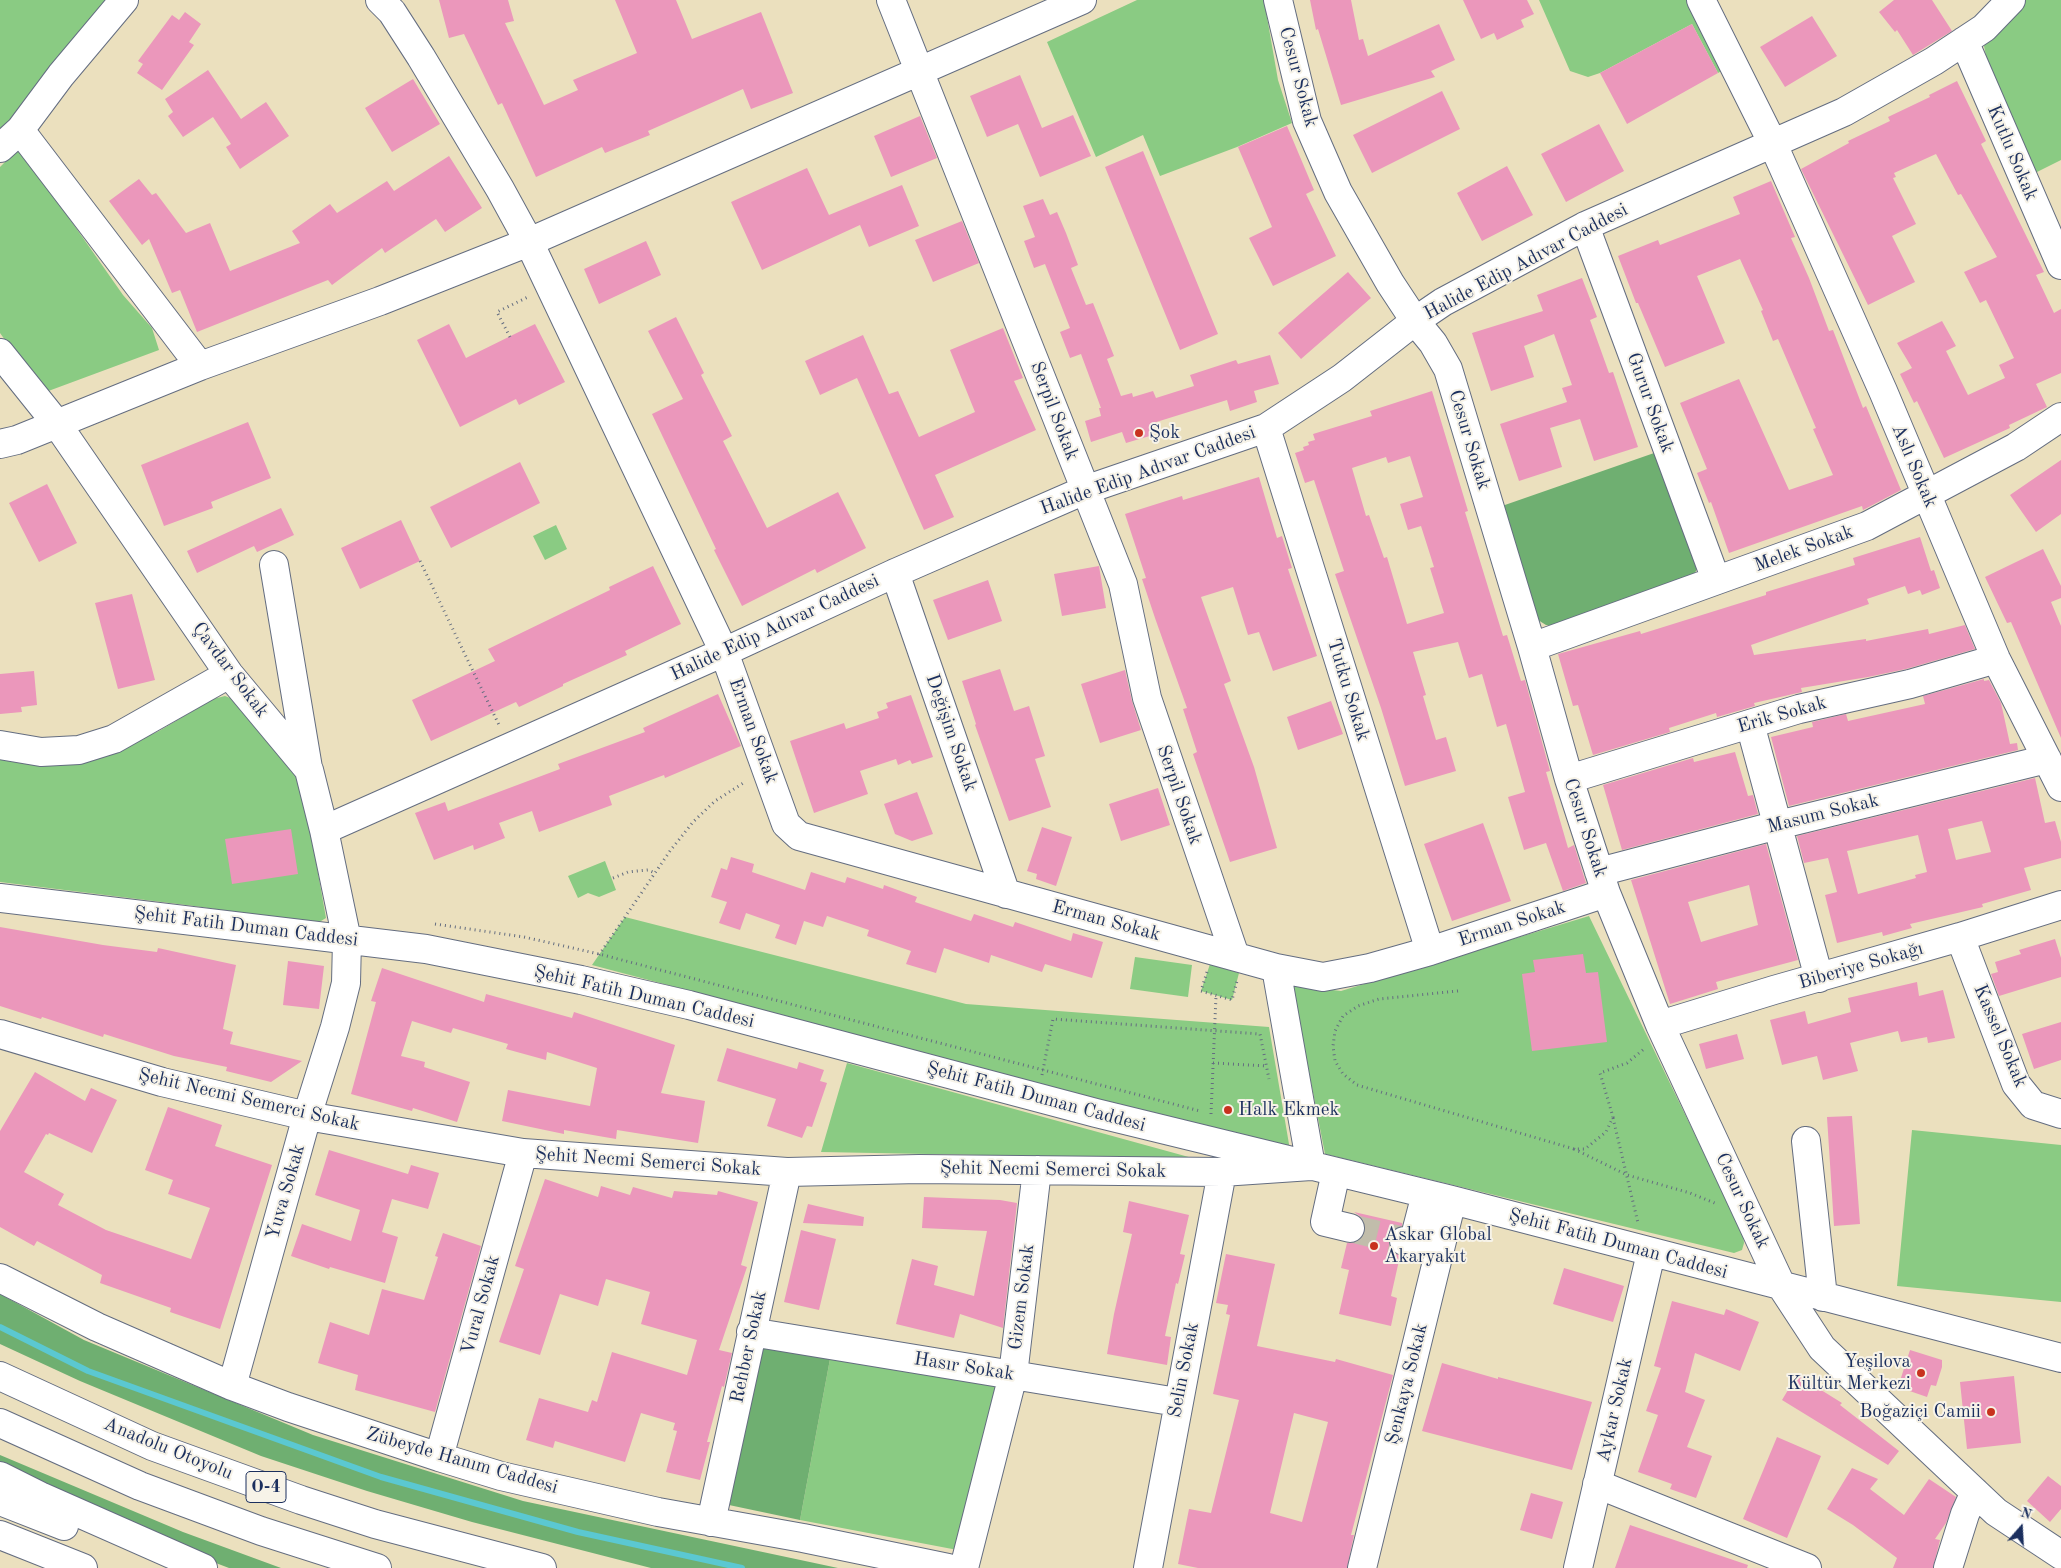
<!DOCTYPE html>
<meta charset="utf-8">
<style>
body{margin:0}
#map{position:relative;width:2061px;height:1568px;overflow:hidden;background:#ebe0be;font-family:"Old Standard TT",serif}
canvas{display:block}
.north{position:absolute;left:1996px;top:1503px;width:50px;height:50px;-webkit-text-stroke:4px #f7f3e8;paint-order:stroke;rotate:19deg;font-size:14px;font-weight:700;line-height:20px;text-align:center;color:#1b2f5e}
.north::after{content:'';display:block;margin:auto;width:18px;height:22px;background:#1b2f5e;clip-path:polygon(50% 0,100% 100%,50% 72%,0 100%)}
</style>
<div id="map">
<canvas width="2061" height="1568"></canvas>
<div class="north">N</div>
</div>
<script>
const c = document.querySelector('canvas').getContext('2d');
c.lineJoin = 'round';
function fill(path, color) {
  c.fillStyle = color;
  c.fill(path, 'evenodd');
}
function shape(rows) {
  const path = new Path2D();
  for (const r of rows) {
    path.moveTo(r[0], r[1]);
    for (let i = 2; i < r.length; i += 2) path.lineTo(r[i], r[i + 1]);
  }
  return path;
}
function stroke(path, color, width, dash) {
  c.strokeStyle = color;
  c.lineWidth = width;
  c.lineCap = dash ? 'butt' : 'round';
  c.setLineDash(dash || []);
  c.stroke(path);
}
function drawText(font, color, halo, rows, align = 'center') {
  c.font = font + ' "Old Standard TT",serif';
  c.lineWidth = 4;
  c.setLineDash([]);
  c.textBaseline = 'middle';
  c.strokeStyle = halo;
  c.fillStyle = color;
  for (const [text, x, y, turn = 0] of rows) {
    c.save();
    c.translate(x, y);
    c.rotate((+turn || 0) * Math.PI / 180);
    c.textAlign = isNaN(turn) ? turn : align;
    if (halo) c.strokeText(text, 0, 0);
    c.fillText(text, 0, 0);
    c.restore();
  }
}
fill(shape([
 [0,0,108,0,0,133],
 [1137,0,1264,0,1278,80,1292,123,1237,147,1160,176,1143,135,1096,157,1047,42],
 [1539,0,1690,0,1725,69,1718,73,1692,24,1600,73,1588,77,1570,71],
 [2026,0,2061,0,2061,160,2033,174,1986,56,1984,46,1989,37],
 [17,150,27,158,123,295,152,328,159,350,43,393,0,333,0,167],
 [556,525,567,549,545,560,533,536],
 [225,696,235,700,301,777,326,918,321,921,312,923,194,906,0,882,0,753,129,745,159,731,213,699],
 [605,861,616,890,599,897,588,893,578,898,568,876],
 [1589,916,1743,1234,1744,1243,1742,1250,1734,1253,1325,1154,1292,985,1341,991],
 [625,917,966,1004,1269,1027,1290,1150,592,965],
 [1135,957,1192,965,1188,997,1130,989],
 [1210,964,1239,973,1232,1000,1201,991],
 [847,1063,1196,1159,821,1152],
 [1912,1130,2061,1145,2061,1302,1897,1286],
 [830,1359,1010,1387,968,1552,800,1520]
]), '#8acb83');
fill(shape([
 [1657,452,1697,564,1696,571,1691,578,1558,627,1546,625,1538,620,1530,602,1502,506],
 [0,1294,84,1340,313,1435,523,1501,838,1568,651,1568,472,1522,367,1491,261,1456,80,1381,0,1344],
 [763,1346,830,1359,800,1520,729,1505],
 [0,1455,183,1532,281,1568,229,1568,208,1560,0,1470]
]), '#6faf71');
stroke(shape([
 [0,1327,88,1371,381,1477,578,1532,742,1568]
]), '#5bc8d1', 6);
fill(shape([
 [439,0,508,0,514,21,505,23,544,105,578,90,573,80,637,53,615,0,676,0,692,39,761,12,793,93,751,109,743,89,648,131,650,135,605,153,602,147,536,177,502,103,498,105,464,34,449,38],
 [1310,0,1351,0,1359,40,1363,39,1368,56,1439,24,1455,60,1431,71,1435,77,1341,105,1318,29,1316,30],
 [1463,0,1527,0,1534,14,1521,20,1524,27,1497,40,1494,33,1481,39],
 [1894,0,1932,0,1952,31,1913,55,1897,30,1895,32,1879,12],
 [185,12,201,24,189,42,194,45,162,90,137,73,143,64,138,61,172,15,179,20],
 [1812,16,1837,56,1785,87,1760,47],
 [1692,24,1718,73,1627,124,1600,73],
 [208,70,241,119,266,102,289,136,240,169,226,147,231,144,213,117,183,137,168,116,173,112,165,99],
 [1020,75,1042,128,1073,115,1091,156,1040,177,1018,124,987,137,970,96],
 [413,79,440,124,392,152,365,108],
 [1957,81,1986,141,1981,144,2044,272,2036,275,2054,313,2061,309,2061,373,2036,384,2047,407,2009,425,2010,428,1944,458,1917,401,1914,403,1900,374,1912,368,1897,343,1942,321,1956,346,1946,351,1968,395,2005,378,1999,365,2014,358,1986,300,1980,303,1964,272,1997,257,1961,194,1958,195,1936,154,1894,173,1896,177,1893,178,1916,224,1892,236,1915,282,1868,305,1801,169,1849,143,1848,141,1890,121,1888,117,1930,97,1929,95],
 [1442,91,1460,129,1372,173,1353,135],
 [920,116,937,158,891,177,874,136],
 [1599,124,1624,171,1566,202,1541,154],
 [1287,126,1314,190,1306,194,1336,256,1273,286,1249,238,1272,227,1238,147],
 [1143,151,1218,334,1180,350,1105,167],
 [449,156,482,208,445,232,436,219,385,253,382,248,332,285,328,280,197,332,180,290,172,293,149,239,142,245,109,201,139,179,152,195,156,193,186,233,210,223,230,271,300,243,292,231,330,204,337,213,387,181,394,191],
 [1507,166,1533,215,1482,241,1457,193],
 [807,168,829,215,902,185,919,226,869,247,860,225,762,270,731,202],
 [1771,181,1795,237,1791,238,1809,278,1829,331,1833,330,1863,408,1866,406,1901,490,1863,510,1862,506,1729,553,1711,502,1709,503,1697,473,1707,469,1680,403,1739,379,1789,490,1833,475,1813,429,1816,428,1778,339,1773,341,1761,311,1763,310,1740,259,1697,276,1725,343,1665,367,1638,303,1636,303,1618,256,1658,240,1660,245,1740,214,1733,197],
 [1043,199,1050,215,1057,212,1066,233,1078,265,1071,268,1086,305,1093,303,1101,323,1114,356,1107,359,1121,396,1132,393,1133,397,1153,391,1156,398,1194,386,1190,375,1236,360,1238,364,1270,355,1279,384,1254,391,1257,402,1230,411,1227,400,1150,424,1153,435,1126,443,1122,432,1091,442,1085,421,1101,416,1099,408,1101,408,1081,354,1070,358,1060,332,1070,328,1045,264,1034,268,1024,241,1035,237,1023,206],
 [962,221,979,263,933,282,915,240],
 [646,241,661,275,599,304,584,269],
 [1348,272,1371,298,1301,359,1278,333],
 [1582,278,1597,317,1590,320,1609,373,1613,372,1638,447,1594,461,1580,419,1550,428,1562,467,1519,481,1500,424,1567,402,1562,388,1572,385,1554,334,1524,346,1534,377,1491,391,1472,333,1543,311,1537,295],
 [676,317,704,373,701,375,732,436,723,441,767,528,838,492,866,548,817,573,815,569,742,606,714,550,716,549,652,414,683,399,648,331],
 [449,324,466,358,535,324,565,382,519,405,516,399,460,427,417,340],
 [1003,328,1023,378,1014,381,1036,430,935,475,954,517,924,530,857,378,820,395,805,361,863,335,889,394,898,391,919,437,975,412,950,350],
 [1432,391,1468,511,1465,512,1503,636,1507,635,1521,681,1525,680,1550,771,1546,772,1568,848,1574,845,1586,883,1563,891,1546,843,1524,850,1508,797,1525,792,1506,724,1497,727,1482,674,1469,678,1458,642,1413,652,1426,695,1423,696,1436,740,1446,737,1456,771,1405,786,1381,708,1335,574,1344,571,1314,480,1305,483,1295,453,1304,450,1303,447,1309,445,1308,442,1315,440,1313,434,1372,416,1370,411],
 [1410,456,1423,497,1400,504,1408,530,1421,526,1434,567,1430,568,1444,613,1407,624,1387,557,1384,558,1369,515,1366,516,1352,468,1386,457,1388,463],
 [248,422,271,478,211,502,213,508,164,526,141,465],
 [2061,460,2061,514,2036,532,2010,495],
 [520,462,540,503,451,548,430,507],
 [1259,477,1277,538,1282,536,1292,568,1288,569,1317,656,1273,671,1259,632,1248,635,1233,587,1201,597,1231,681,1224,684,1254,767,1277,848,1230,862,1193,754,1197,752,1183,709,1187,708,1155,618,1142,579,1146,578,1125,514,1182,496,1183,500],
 [47,484,77,543,39,562,9,503],
 [281,508,294,535,257,552,254,546,197,573,187,551],
 [401,520,420,561,360,589,341,548],
 [1920,537,1931,571,1934,570,1940,588,1922,595,1920,590,1908,594,1905,586,1867,599,1869,604,1751,645,1754,655,1866,639,1866,641,1928,629,1929,634,1965,625,1975,649,1906,669,1868,677,1801,688,1802,692,1754,703,1755,706,1717,717,1716,713,1669,728,1670,732,1593,755,1578,705,1573,706,1558,654,1640,631,1641,634,1766,595,1766,592,1855,565,1853,558],
 [2043,549,2061,586,2061,598,2051,602,2061,626,2061,738,2011,622,2007,623,1985,577],
 [653,566,681,624,625,651,627,655,563,684,563,686,519,707,516,702,431,741,412,700,495,661,488,649,610,590,609,587],
 [1099,566,1106,608,1062,616,1054,574],
 [988,580,1002,621,948,640,933,600],
 [132,594,155,680,118,689,95,603],
 [1000,669,1014,711,1029,706,1045,756,1035,759,1051,807,1009,821,975,725,976,724,962,681],
 [1125,670,1132,701,1141,730,1100,743,1081,684],
 [34,671,37,705,21,707,22,712,0,714,0,674],
 [1984,679,1984,681,1989,680,2001,703,2010,744,2017,743,2018,750,1789,806,1771,737,1813,727,1812,722,1846,714,1848,721,1925,704,1923,696],
 [718,694,741,746,665,778,664,775,609,796,612,805,539,832,532,811,499,823,505,838,474,850,473,845,434,860,415,813,445,802,448,811,560,769,558,764,645,732,643,728],
 [911,695,933,757,912,764,910,760,898,765,896,759,860,771,868,794,814,813,790,741,844,723,846,729,879,718,877,712,888,708,886,703],
 [1331,701,1343,734,1298,750,1287,717],
 [1735,752,1748,796,1753,795,1758,814,1622,850,1603,785,1693,758,1694,762],
 [2035,778,2045,823,2055,821,2061,842,2061,858,2024,868,2031,890,1982,904,1983,907,1910,924,1912,928,1883,936,1882,932,1837,943,1825,895,1837,892,1828,858,1804,863,1797,836],
 [1982,821,1991,852,1956,860,1948,829],
 [1918,835,1927,872,1915,875,1916,878,1858,894,1847,851],
 [1158,788,1170,825,1121,841,1109,804],
 [917,792,933,834,912,841,895,834,884,804],
 [1483,823,1511,901,1452,921,1424,844],
 [1042,827,1072,837,1056,886,1036,879,1037,874,1027,871],
 [291,829,298,874,232,884,225,839],
 [1766,844,1798,960,1716,982,1718,989,1670,1004,1631,880],
 [1749,885,1758,925,1701,942,1688,902],
 [731,857,754,864,752,872,805,890,811,872,845,883,847,877,883,889,884,885,917,897,915,902,971,921,974,914,1013,927,1015,922,1071,941,1073,933,1103,942,1092,978,1045,964,1042,972,991,955,989,963,944,948,936,973,906,964,911,951,867,936,869,930,827,916,823,927,804,921,796,945,775,938,780,925,746,913,740,930,719,923,727,902,711,897,721,868,727,870],
 [0,927,103,945,157,952,158,948,236,965,223,1029,233,1032,230,1044,302,1061,271,1082,226,1071,227,1067,174,1056,104,1034,103,1037,42,1017,41,1019,0,1006],
 [2055,939,2061,958,2061,977,1999,996,1991,974,1998,972,1995,962,2021,954,2019,950],
 [1583,954,1586,973,1598,972,1607,1042,1532,1051,1522,974,1535,972,1533,960],
 [288,961,324,966,319,1009,283,1005],
 [382,968,484,1002,486,994,572,1018,574,1012,675,1045,661,1093,705,1101,698,1143,617,1130,616,1139,564,1130,564,1134,502,1121,508,1090,590,1106,597,1068,547,1052,546,1060,506,1049,508,1044,453,1028,451,1033,412,1021,401,1056,425,1062,424,1067,470,1082,457,1122,413,1108,412,1111,351,1094,376,1002,371,1001],
 [1917,982,1919,996,1943,990,1955,1038,1928,1043,1927,1037,1901,1042,1898,1031,1850,1043,1858,1071,1823,1080,1817,1056,1782,1065,1770,1020,1805,1011,1808,1024,1851,1012,1848,998],
 [2061,1022,2061,1060,2034,1069,2022,1034],
 [1737,1034,1744,1059,1706,1069,1699,1044],
 [727,1048,797,1069,799,1062,824,1070,820,1081,827,1083,812,1127,807,1126,802,1138,767,1126,776,1099,717,1081],
 [35,1072,85,1101,91,1088,117,1100,92,1153,49,1133,48,1135,46,1134,24,1172,64,1194,58,1205,106,1230,191,1259,210,1208,168,1194,173,1180,145,1170,168,1107,222,1125,215,1146,272,1165,220,1329,170,1312,171,1308,100,1283,102,1275,37,1241,34,1246,0,1227,0,1131],
 [1852,1116,1860,1224,1834,1226,1827,1117],
 [329,1150,408,1174,411,1165,439,1173,428,1209,392,1199,382,1232,398,1237,385,1283,330,1267,329,1269,291,1256,302,1224,351,1241,360,1210,315,1195],
 [545,1179,598,1197,601,1186,630,1195,633,1187,672,1198,674,1191,717,1195,718,1191,758,1202,741,1265,747,1267,719,1350,732,1353,724,1387,722,1386,707,1442,710,1442,700,1480,666,1472,677,1431,673,1430,675,1423,641,1413,625,1462,555,1441,553,1448,526,1440,539,1398,588,1412,592,1400,597,1402,612,1352,687,1375,697,1340,641,1324,650,1292,606,1279,598,1306,560,1294,540,1355,499,1342,524,1269,515,1266],
 [924,1197,1000,1200,1017,1203,1003,1328,960,1314,954,1338,896,1324,912,1259,938,1266,934,1285,974,1296,987,1231,922,1228],
 [1129,1201,1189,1215,1180,1254,1185,1255,1178,1284,1176,1283,1165,1336,1171,1337,1167,1365,1107,1354,1114,1314,1132,1234,1123,1232],
 [808,1204,864,1217,863,1226,803,1223],
 [1354,1212,1402,1223,1402,1226,1393,1230,1389,1237,1389,1245,1392,1251,1400,1256,1391,1296,1397,1298,1391,1326,1339,1314,1349,1270,1341,1268,1347,1243,1354,1243,1361,1239,1365,1231,1365,1223,1361,1217],
 [801,1230,836,1239,819,1310,784,1302],
 [443,1233,481,1246,435,1412,355,1390,358,1375,318,1363,330,1322,369,1335,382,1289,424,1300,438,1257,435,1256],
 [1226,1254,1275,1264,1257,1346,1335,1362,1336,1359,1393,1375,1351,1535,1354,1535,1347,1568,1198,1568,1178,1564,1189,1509,1211,1513,1239,1400,1213,1394,1230,1315,1226,1314,1228,1305,1216,1303],
 [1294,1413,1328,1422,1302,1522,1270,1513],
 [1564,1268,1624,1286,1613,1322,1553,1304],
 [1672,1301,1724,1315,1726,1309,1759,1322,1740,1371,1695,1353,1685,1392,1705,1400,1687,1447,1712,1456,1696,1498,1670,1489,1672,1484,1638,1472,1658,1415,1646,1411,1661,1368,1654,1366],
 [1910,1350,1942,1360,1942,1367,1936,1386,1931,1385,1927,1397,1898,1387],
 [1442,1363,1498,1379,1498,1377,1592,1402,1572,1470,1422,1431],
 [1797,1375,1842,1403,1840,1405,1899,1451,1888,1465,1782,1400],
 [2014,1376,2021,1443,1967,1449,1960,1382],
 [1777,1437,1821,1456,1787,1538,1743,1519],
 [1852,1468,1878,1479,1870,1489,1904,1515,1929,1479,1956,1497,1946,1523,1935,1539,1940,1540,1933,1568,1893,1568,1897,1558,1853,1525,1827,1509],
 [2048,1476,2061,1486,2061,1509,2050,1522,2027,1501],
 [1531,1493,1563,1502,1552,1539,1520,1530],
 [1630,1525,1748,1565,1747,1568,1615,1568]
]), '#eb97bb');
stroke(shape([
 [1350,1228,1404,1241]
]), '#c1bdab', 28, [28, 14]);
const minor = shape([
 [380,0,392,12,421,57,500,189,529,242,724,652,786,824,799,836,1276,968,1323,977,1370,968,1430,951,1606,893],
 [891,0,1123,584,1147,698,1235,956],
 [1278,0,1307,121,1338,192,1390,283,1415,321,1433,343,1448,369,1532,647,1569,779,1606,893,1660,1025,1782,1287,1822,1348,1996,1512,2061,1555],
 [1701,0,1772,142,1883,391,1996,659,2061,787],
 [1964,41,2061,265],
 [20,130,200,366],
 [0,148,20,130,61,75,124,0],
 [1585,226,1716,580],
 [0,353,57,424,229,674,309,770,324,830,347,940,346,983,335,1027,307,1116,232,1386],
 [1266,428,1430,951],
 [0,444,17,440,200,366,380,301,529,242,1082,0],
 [274,565,308,768],
 [895,573,1006,894],
 [1532,647,1867,526,2016,447,2061,417],
 [1750,724,1819,978],
 [0,745,41,752,79,750,114,739,229,674],
 [1569,779,1799,709,1910,684,1996,659],
 [324,830,724,652,895,573,1085,490,1266,428,1342,378,1415,321,1443,302,1585,226,1844,112,1934,61,1984,28,2011,0],
 [1599,872,1778,825,2047,759],
 [0,898,426,949,581,980,689,1005,1096,1113,1452,1200,2061,1358],
 [1960,937,2016,1084,2033,1105,2061,1114],
 [1660,1025,1774,990,1960,937,2061,905],
 [0,1034,162,1082,307,1116,523,1153,787,1172,919,1169,1222,1172,1311,1166,1276,968],
 [1806,1141,1823,1297],
 [1336,1172,1325,1222,1350,1228],
 [1404,1241,1413,1244,1426,1194],
 [0,1278,97,1327,232,1386,288,1407,439,1457,501,1476,658,1512,803,1538,948,1568],
 [751,1332,1177,1402],
 [439,1457,523,1153],
 [1597,1484,1807,1568],
 [711,1522,787,1172],
 [964,1568,1013,1375,1037,1170],
 [1148,1568,1222,1172],
 [1362,1568,1452,1200],
 [1578,1568,1651,1253],
 [1948,1568,1965,1514,1975,1492]
]);
const major = shape([
 [0,1476,40,1496,203,1568],
 [0,1501,64,1526],
 [0,1535,83,1568]
]);
const highway = shape([
 [0,1376,152,1446,301,1500,375,1524,542,1568],
 [0,1423,140,1486,261,1531,377,1568]
]);
stroke(minor, '#646d80', 30);
stroke(major, '#646d80', 30);
stroke(highway, '#646d80', 30);
stroke(shape([
 [510,337,497,312,530,296],
 [420,561,500,727],
 [613,878,628,872,637,871,648,870,655,873],
 [435,924,524,937,599,954,1200,1111],
 [599,955,670,851,693,822,715,801,745,782],
 [1207,972,1201,991,1232,1000,1237,981],
 [1458,991,1379,999,1358,1006,1343,1016,1335,1031,1333,1046,1335,1061,1343,1074,1357,1085,1574,1149,1585,1149,1606,1132,1613,1117,1600,1073,1627,1063,1644,1049],
 [1213,1063,1267,1066],
 [1042,1075,1053,1019,1260,1034,1269,1079],
 [1211,1114,1216,996],
 [1613,1118,1638,1223],
 [1574,1149,1627,1175,1690,1193,1717,1204]
]), '#646d80', 3, [1, 4]);
stroke(minor, '#fff', 28);
stroke(major, '#fff', 28);
stroke(highway, '#fff', 28);
for (const [x, y, r, color] of [
 [1139,433,5,"#c8321e"],
 [1228,1110,5,"#c8321e"],
 [1374,1246,5,"#c8321e"],
 [1921,1373,5,"#c8321e"],
 [1991,1412,5,"#c8321e"]
]) {
  const dot = new Path2D();
  dot.arc(x, y, r, 0, 2 * Math.PI);
  c.fillStyle = color;
  c.fill(dot);
  stroke(dot, '#f7f3e8', 2);
}
for (const [x, y, w] of [
 [266,1487,40]
]) {
  const box = new Path2D();
  box.roundRect(x - w / 2, y - 15.5, w, 31, 4);
  c.fillStyle = '#f7f3e8';
  c.fill(box);
  stroke(box, '#1b2f5e', 1);
}
drawText('bold 18px', '#1b2f5e', null, [
 ["O-4",266,1487]
]);
drawText('19px', '#1b2f5e', '#f7f3e8', [
 ["Cesur Sokak",1298,77,75],
 ["Kutlu Sokak",2012,153,67],
 ["Halide Edip Adıvar Caddesi",1526,262,-28],
 ["Gurur Sokak",1650,403,70],
 ["Serpil Sokak",1054,411,69],
 ["Cesur Sokak",1469,440,73],
 ["Aslı Sokak",1914,466,67],
 ["Halide Edip Adıvar Caddesi",1148,471,-20],
 ["Melek Sokak",1804,549,-20],
 ["Halide Edip Adıvar Caddesi",775,628,-25],
 ["Çavdar Sokak",230,670,53],
 ["Tutku Sokak",1348,690,73],
 ["Erik Sokak",1782,715,-16],
 ["Erman Sokak",753,731,70],
 ["Değişim Sokak",951,733,71],
 ["Serpil Sokak",1179,795,71],
 ["Masum Sokak",1823,814,-14],
 ["Cesur Sokak",1585,828,72],
 ["Erman Sokak",1106,921,15],
 ["Erman Sokak",1512,924,-18],
 ["Şehit Fatih Duman Caddesi",246,927,7],
 ["Biberiye Sokağı",1861,966,-16],
 ["Şehit Fatih Duman Caddesi",644,997,13],
 ["Kassel Sokak",2000,1036,67],
 ["Şehit Fatih Duman Caddesi",1036,1097,15],
 ["Şehit Necmi Semerci Sokak",249,1100,13],
 ["Şehit Necmi Semerci Sokak",648,1162,4],
 ["Şehit Necmi Semerci Sokak",1053,1170,1],
 ["Yuva Sokak",286,1192,-74],
 ["Cesur Sokak",1742,1201,65],
 ["Şehit Fatih Duman Caddesi",1618,1244,15],
 ["Gizem Sokak",1022,1297,-83],
 ["Vural Sokak",481,1305,-75],
 ["Rehber Sokak",749,1347,-78],
 ["Hasır Sokak",964,1367,9],
 ["Selin Sokak",1184,1370,-79],
 ["Şenkaya Sokak",1407,1384,-76],
 ["Aykar Sokak",1615,1410,-77],
 ["Anadolu Otoyolu",168,1449,22],
 ["Zübeyde Hanım Caddesi",462,1461,16]
]);
drawText('19px', '#1b2f5e', '#f7f3e8', [
 ["Şok",1149,433],
 ["Halk Ekmek",1238,1110],
 ["Askar Global",1384,1235],
 ["Akaryakıt",1384,1257],
 ["Yeşilova",1911,1362,"right"],
 ["Kültür Merkezi",1911,1384,"right"],
 ["Boğaziçi Camii",1981,1412,"right"]
], 'left');
</script>
